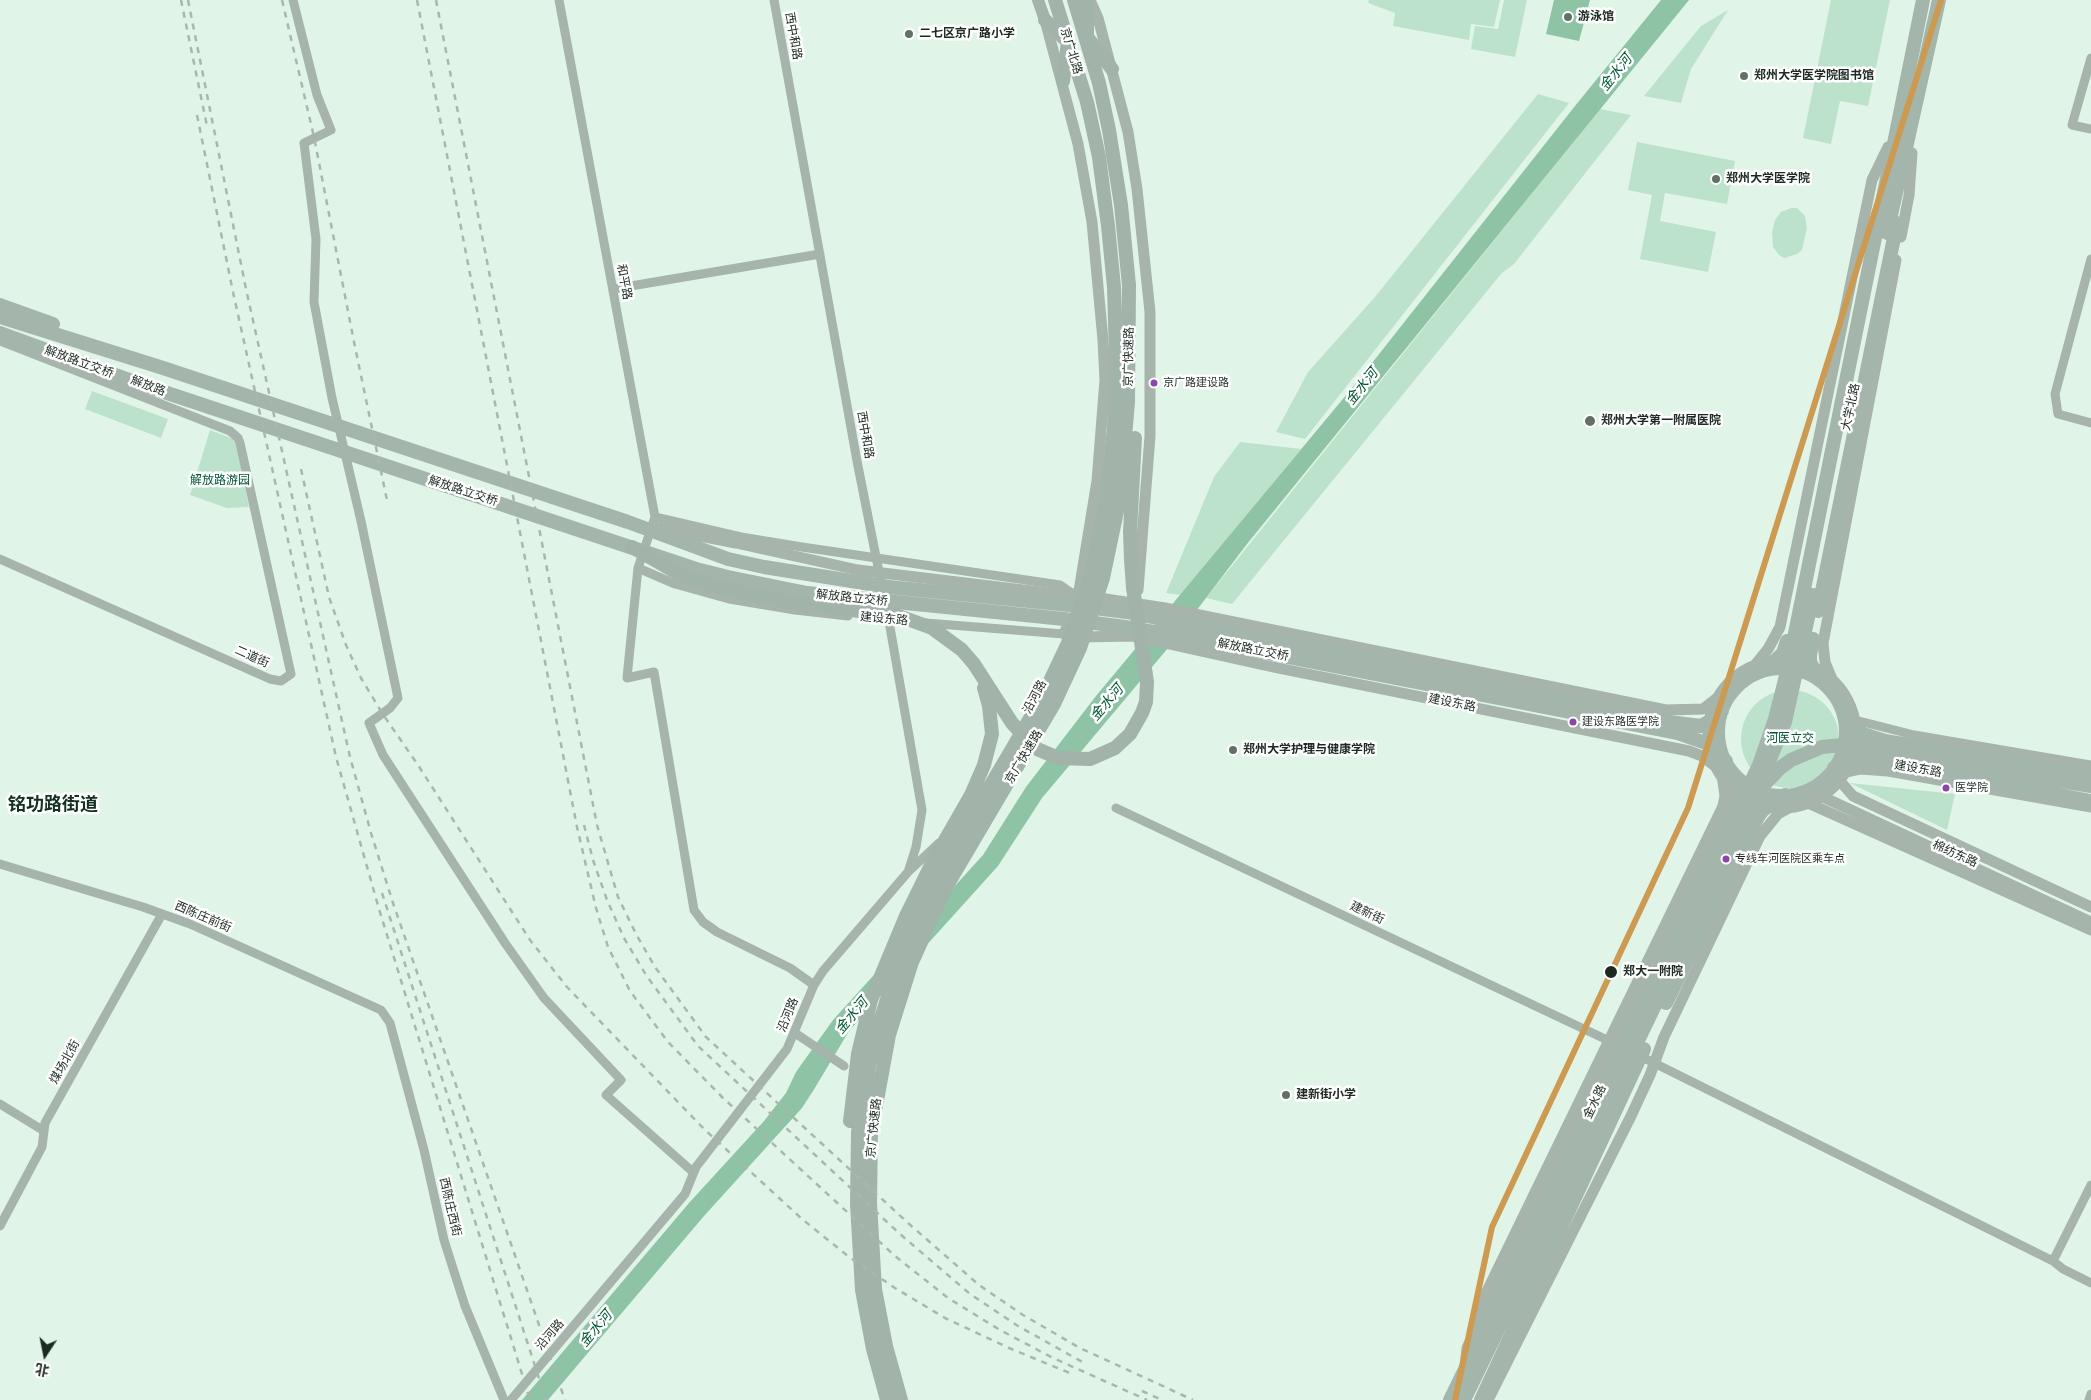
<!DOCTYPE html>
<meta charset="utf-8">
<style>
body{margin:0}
#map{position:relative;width:2091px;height:1400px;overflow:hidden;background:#e0f5e8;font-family:"Open Sans","Noto Sans SC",sans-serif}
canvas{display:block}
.north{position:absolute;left:20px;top:1330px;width:50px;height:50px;-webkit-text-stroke:4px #fff;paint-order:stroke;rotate:191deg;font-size:14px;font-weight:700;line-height:20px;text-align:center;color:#1c2a22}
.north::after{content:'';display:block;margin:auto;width:18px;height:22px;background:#1c2a22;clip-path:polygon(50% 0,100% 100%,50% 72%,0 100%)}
</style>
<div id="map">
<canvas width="2091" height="1400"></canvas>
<div class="north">北</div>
</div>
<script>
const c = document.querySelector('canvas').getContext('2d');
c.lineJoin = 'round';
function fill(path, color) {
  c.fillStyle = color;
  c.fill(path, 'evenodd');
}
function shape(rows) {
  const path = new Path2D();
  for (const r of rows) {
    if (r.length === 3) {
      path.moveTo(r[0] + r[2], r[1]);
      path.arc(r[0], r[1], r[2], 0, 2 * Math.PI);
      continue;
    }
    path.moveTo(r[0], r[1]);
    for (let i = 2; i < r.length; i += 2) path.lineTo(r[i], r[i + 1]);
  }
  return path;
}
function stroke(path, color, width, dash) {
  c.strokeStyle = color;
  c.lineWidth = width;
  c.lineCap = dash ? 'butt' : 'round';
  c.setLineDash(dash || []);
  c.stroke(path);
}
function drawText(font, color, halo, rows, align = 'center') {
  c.font = font + ' "Open Sans","Noto Sans SC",sans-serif';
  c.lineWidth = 5;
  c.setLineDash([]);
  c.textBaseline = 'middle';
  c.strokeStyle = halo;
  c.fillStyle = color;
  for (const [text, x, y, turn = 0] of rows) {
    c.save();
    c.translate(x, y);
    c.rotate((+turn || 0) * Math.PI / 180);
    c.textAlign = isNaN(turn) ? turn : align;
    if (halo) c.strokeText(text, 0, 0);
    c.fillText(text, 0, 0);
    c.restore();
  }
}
fill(shape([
 [1369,0,1500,0,1494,27,1471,24,1469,40,1393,26,1395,13,1368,3],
 [1504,0,1527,0,1515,57,1471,49,1475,26,1498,29],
 [1831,0,1890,0,1868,106,1840,101,1831,144,1803,138],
 [1728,10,1691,69,1681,103,1644,96,1701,26],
 [1538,94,1569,103,1305,439,1276,432,1308,372,1375,297],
 [1600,109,1631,115,1514,264,1501,274,1232,604,1206,598],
 [1637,142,1735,161,1727,204,1665,193,1660,221,1716,232,1708,272,1640,259,1652,195,1628,190],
 [1791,208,1797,208,1805,216,1807,228,1802,250,1797,254,1784,258,1779,255,1773,247,1772,233,1775,220,1781,212],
 [92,391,168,419,161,438,85,409],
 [210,430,233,439,237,447,249,507,227,508,190,495],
 [1240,442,1301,449,1181,595,1166,593,1214,477],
 [1790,739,49],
 [1850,783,1955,794,1947,830]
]), '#bce2cb');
fill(shape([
 [1554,0,1590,0,1579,41,1546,34],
 [1661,0,1689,0,1247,544,1168,648,1042,798,998,866,849,1031,813,1091,802,1108,704,1216,548,1400,522,1400,689,1203,764,1121,786,1093,796,1072,833,1020,983,855,1026,787,1096,696,1357,382,1575,106]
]), '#8ec3a5');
stroke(shape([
 [293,0,317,95,331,130,304,143,316,239,314,302,332,398,361,521,398,698,390,708,369,723,383,755,505,943,544,998,621,1080,606,1095,693,1172],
 [559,0,655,517,638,568,627,678,654,672,694,910,703,922,717,932,790,968,814,985],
 [774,0,857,461,880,577],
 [2091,58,2072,125,2091,129],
 [2091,259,2055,394,2058,414,2091,423],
 [613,289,820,254],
 [0,341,230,431,238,438,240,443,291,674,281,681,270,679,0,559],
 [655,517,741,537,802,547,1060,585,1073,594],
 [638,568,675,584,729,599,795,610,848,616],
 [887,610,922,810,916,847,908,872],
 [926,623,1064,634],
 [1855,720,1914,735,2091,765],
 [1846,773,1860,770,1888,772,2091,808],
 [1116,808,1620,1046],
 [0,864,143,907,190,924,381,1010,390,1023,424,1150,444,1240,465,1306,504,1400],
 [795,1033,844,1066],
 [1636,1054,2053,1261,2063,1269,2091,1283],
 [0,1104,44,1131],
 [0,1226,42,1147,45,1123,162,914],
 [2053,1261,2091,1185],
 [1477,1319,1486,1291,1722,806,1724,796,1721,775],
 [511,1400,685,1194,696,1167,787,1049,814,985,823,971,908,872,939,843],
 [2089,1400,2091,1394]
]), '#a6b4ac', 9);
stroke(shape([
 [1090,0,1098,18,1128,132,1137,189,1150,312,1150,436,1138,590],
 [1045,20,1078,144,1092,222,1103,340,1105,380,1097,481,1078,597],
 [1901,237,1909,195,1912,153],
 [659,528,736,543,858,570,1056,594,1073,594,1165,608,1666,710,1703,709,1717,698],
 [1070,619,1064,634,1080,637,1133,636,1273,667,1689,751,1702,756,1716,767],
 [1782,734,74],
 [1755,665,1768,649,1780,627,1872,180,1888,147],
 [1832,679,1825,662,1823,643,1896,260],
 [1840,781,1853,796,2091,907],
 [1808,790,2091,922],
 [1808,803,2091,930],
 [1465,1366,1467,1348,1726,817,1733,794,1730,769],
 [1488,1400,1631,1116,1650,1075,1664,1037,1760,836,1778,814,1789,808]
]), '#a6b4ac', 11);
stroke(shape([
 [1038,0,1045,20]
]), '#a4b3a9', 12);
stroke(shape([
 [1887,233,1939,0],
 [0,305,53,324],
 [0,317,160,367,628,522,728,559,764,567,889,587,1079,606,1126,612,1344,654,1669,722,1701,726,1714,719,1722,711],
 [0,333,146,386,696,569,728,577,807,593,1064,619,1125,627,1222,644,1677,733,1706,743,1726,761],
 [1818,611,1897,223],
 [1813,639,1810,655,1810,662,1819,680],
 [1782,732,64],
 [1766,670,1783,653,1787,641],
 [1845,719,1863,734,1885,741,2091,775],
 [1834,768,1852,762,1883,762,2091,801],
 [1764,785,1780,768,1791,760,1822,747,1842,745,2091,786],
 [1666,1003,1758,817,1763,810,1785,795],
 [1450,1400,1746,792,1759,765,1775,719,1788,668,1923,0],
 [1464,1400,1750,809,1785,722,1813,595],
 [1481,1400,1644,1049]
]), '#a4b5ac', 14);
stroke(shape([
 [1087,0,1087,37,1112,69],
 [1045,20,1068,42,1063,81],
 [632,547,679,574,701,582,743,593,796,603,899,616,932,628,962,650,974,664,1012,723,1035,748,1058,758,1090,759,1115,748,1130,734,1142,713,1146,702,1147,682,1133,588,1131,559,1130,532,1135,438],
 [850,1121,858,1054,871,1000,906,916,932,863,971,795,984,765,992,734,989,706,984,688],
 [887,1400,873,1349,862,1290,857,1204,858,1132,869,1065,877,1031,900,958,933,883,1042,698,1068,643,1091,575,1107,495,1114,428,1116,356,1114,287,1108,226,1099,157,1087,102,1055,0],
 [901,1400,886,1346,875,1289,870,1203,871,1133,889,1035,912,962,945,889,1054,704,1080,648,1103,578,1120,497,1128,402,1129,285,1121,205,1109,130,1099,83,1074,0]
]), '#a2b3aa', 14);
stroke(shape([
 [181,0,207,126],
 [188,0,246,289,350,757,371,833,393,903,565,1400],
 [282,0,314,137,354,342,388,505],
 [417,0,577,827,596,908,608,947,630,991,668,1042,722,1097,895,1256,948,1298,1000,1330,1053,1358,1147,1400],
 [436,0,597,825,618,897,636,934,655,967,706,1037,908,1223,979,1285,1023,1315,1080,1348,1193,1400],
 [197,115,233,292,336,757,379,909,530,1400],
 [301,469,329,597,346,645,361,678,382,713,418,765,530,940,567,987,704,1129,802,1219,848,1256,895,1288,945,1318,1009,1348,1072,1374],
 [584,825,593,860,607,900,624,938,646,975,698,1046,900,1234,970,1294,1018,1326,1086,1364],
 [382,893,546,1400],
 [1142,1391,1162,1400]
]), '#a9b7ae', 2.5, [6, 6]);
stroke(shape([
 [1455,1400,1492,1227,1688,808,1941,0]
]), '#cd9a51', 6);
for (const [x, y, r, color] of [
 [1568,17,5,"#617167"],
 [909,34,5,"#617167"],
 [1744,76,5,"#617167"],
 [1716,179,5,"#617167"],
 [1154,383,4.5,"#8e44ad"],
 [1590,421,6,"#617167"],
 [1573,722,4.5,"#8e44ad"],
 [1233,750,5,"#617167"],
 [1946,788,4.5,"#8e44ad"],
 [1726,859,4.5,"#8e44ad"],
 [1611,972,7,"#1c2a22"],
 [1286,1095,5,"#617167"]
]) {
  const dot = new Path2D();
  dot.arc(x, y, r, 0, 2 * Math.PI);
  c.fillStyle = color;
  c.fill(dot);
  stroke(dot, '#fff', 2);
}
drawText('11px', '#1c2a22', '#fff', [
 ["京广路建设路",1163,383],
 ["建设东路医学院",1582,722],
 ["医学院",1955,788],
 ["专线车河医院区乘车点",1735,859]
], 'left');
drawText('bold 12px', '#1c2a22', '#fff', [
 ["游泳馆",1578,17],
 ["二七区京广路小学",919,34],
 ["郑州大学医学院图书馆",1754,76],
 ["郑州大学医学院",1726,179],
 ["郑州大学第一附属医院",1601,421],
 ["郑州大学护理与健康学院",1243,750],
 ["建新街小学",1296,1095]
], 'left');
drawText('12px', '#1c2a22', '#fff', [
 ["西中和路",793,36,80],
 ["京广北路",1071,51,73],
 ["和平路",624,282,79],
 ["京广快速路",1129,357,-89],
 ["解放路立交桥",79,362,20],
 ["解放路",148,386,21],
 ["大学北路",1851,407,-78],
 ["西中和路",865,435,80],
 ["解放路立交桥",463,491,18],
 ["解放路立交桥",852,598,6],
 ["建设东路",884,619,5],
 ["解放路立交桥",1253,650,11],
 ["二道街",252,657,24],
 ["沿河路",1035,697,-62],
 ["建设东路",1452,703,11],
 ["京广快速路",1024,757,-59],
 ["建设东路",1918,769,10],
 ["棉纺东路",1955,854,24],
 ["建新街",1367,913,25],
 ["西陈庄前街",203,917,23],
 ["沿河路",788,1015,-68],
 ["煤场北街",65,1062,-61],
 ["金水路",1595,1102,-64],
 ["京广快速路",874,1128,-84],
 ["西陈庄西街",450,1207,77],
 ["沿河路",550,1335,-49]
]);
drawText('12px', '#005835', '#fff', [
 ["解放路游园",220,481],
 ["河医立交",1790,739]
]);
drawText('bold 12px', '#1c2a22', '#fff', [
 ["郑大一附院",1623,972]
], 'left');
drawText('italic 14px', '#005834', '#fff', [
 ["金水河",1616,73,-51],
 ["金水河",1362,387,-51],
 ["金水河",1107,703,-49],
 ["金水河",852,1016,-50],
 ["金水河",596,1329,-50]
]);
drawText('bold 18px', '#123121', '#fff', [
 ["铭功路街道",53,805]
]);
</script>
